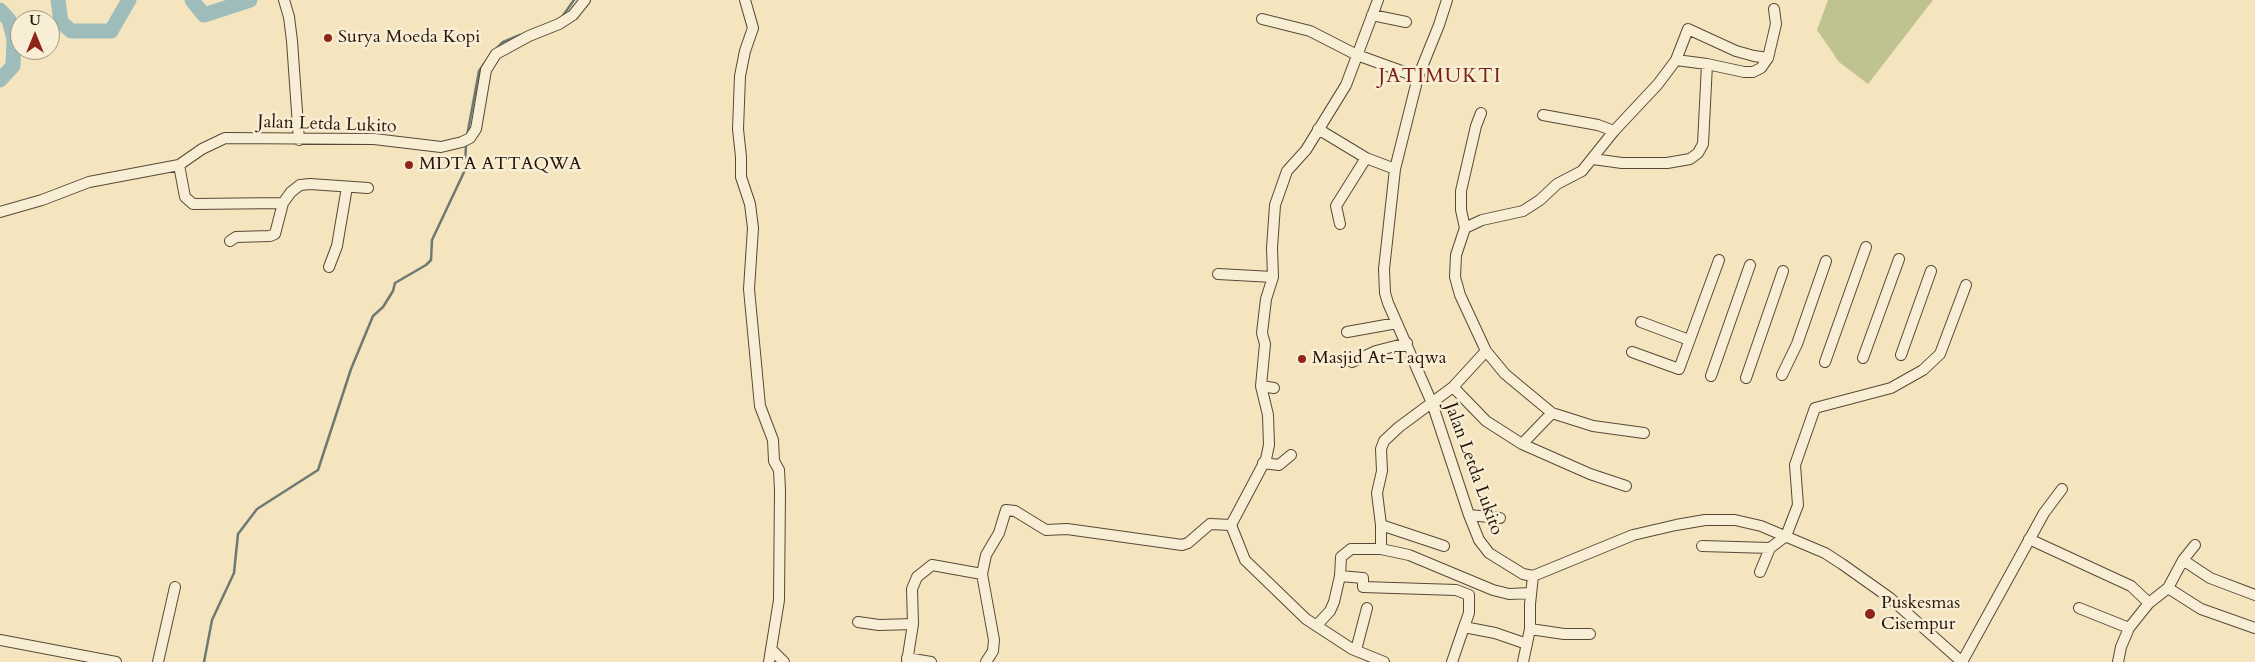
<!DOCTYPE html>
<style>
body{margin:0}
#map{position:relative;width:2255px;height:662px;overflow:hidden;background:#f4e5bf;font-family:Cardo,serif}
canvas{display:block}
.north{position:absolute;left:10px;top:10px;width:50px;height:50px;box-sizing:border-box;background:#f8eed5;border:1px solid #a39783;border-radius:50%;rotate:0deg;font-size:14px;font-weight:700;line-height:20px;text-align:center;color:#241508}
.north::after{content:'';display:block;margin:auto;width:18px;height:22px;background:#8f2418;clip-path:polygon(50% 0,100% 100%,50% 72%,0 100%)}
</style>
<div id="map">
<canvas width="2255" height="662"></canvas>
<div class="north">U</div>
</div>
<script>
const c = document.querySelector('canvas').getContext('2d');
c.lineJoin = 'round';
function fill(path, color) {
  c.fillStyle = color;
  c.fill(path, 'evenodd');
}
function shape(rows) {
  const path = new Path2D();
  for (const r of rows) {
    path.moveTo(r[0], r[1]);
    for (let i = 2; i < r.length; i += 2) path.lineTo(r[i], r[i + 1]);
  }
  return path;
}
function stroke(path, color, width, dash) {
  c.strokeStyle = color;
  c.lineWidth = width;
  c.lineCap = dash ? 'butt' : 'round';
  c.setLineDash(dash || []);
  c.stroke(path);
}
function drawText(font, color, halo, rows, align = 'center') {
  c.font = font + ' Cardo,serif';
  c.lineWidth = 5;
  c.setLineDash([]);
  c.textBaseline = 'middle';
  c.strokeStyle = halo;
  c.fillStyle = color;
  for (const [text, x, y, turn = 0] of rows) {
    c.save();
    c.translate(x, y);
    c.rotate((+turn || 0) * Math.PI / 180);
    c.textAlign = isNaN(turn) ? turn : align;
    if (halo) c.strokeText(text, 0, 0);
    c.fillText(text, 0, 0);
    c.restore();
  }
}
fill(shape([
 [1828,0,1933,0,1868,84,1839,62,1817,30]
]), '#bfc390');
stroke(shape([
 [562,17,574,0],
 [495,50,503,42,520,35],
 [467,136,479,71,491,54],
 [204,662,212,620,234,573,238,534,257,509,318,470,351,369,373,316,383,307,393,291,395,283,426,265,431,260,432,240,465,170,466,143]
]), '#6d7a73', 2.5);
stroke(shape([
 [58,0,61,22,71,31,111,31,129,0],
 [192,0,204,15,250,0],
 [0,10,9,20,14,39,13,66,0,80]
]), '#9ebdba', 15);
const minor = shape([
 [284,0,289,17,292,41,299,140],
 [745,0,753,28,745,51,740,76,738,129,741,157,741,177,750,204,753,228,749,289,760,406,773,440,774,461,779,470,780,490,779,600,769,662],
 [1378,0,1346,85,1306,150,1287,171,1275,205,1272,248,1273,277,1266,299,1262,333,1265,344,1261,386,1268,415,1269,445,1266,459,1231,525,1245,560,1306,619,1352,649,1384,662],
 [1447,0,1439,25,1418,77,1395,169,1384,269,1385,293,1388,303,1432,403,1469,515,1479,540,1489,553,1523,574,1533,576,1633,535,1676,525,1705,520,1735,520,1761,526,1825,553,1842,564,1890,598,1962,662],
 [1372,15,1406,22],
 [1262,19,1310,31,1357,55,1418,77],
 [1676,60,1707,64,1744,72,1753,72,1761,68,1768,58,1776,24,1774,9],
 [1481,113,1476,126,1461,191,1461,210,1465,228,1456,255,1455,277,1460,295,1486,351,1505,374,1552,413,1593,426,1644,433],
 [1543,115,1598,125,1614,131],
 [1318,129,1366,158,1395,169],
 [1593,159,1622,163,1667,163,1690,159,1698,153,1703,144,1707,64],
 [179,165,185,197,193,204,283,203,291,192,300,185,310,184,368,188],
 [0,212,42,200,89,182,179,165,202,149,225,138,374,139,441,147,462,142,470,138,476,129,486,70,496,54,529,36,559,24,573,15,585,0],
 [1340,224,1336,206,1366,158],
 [1465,228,1482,220,1523,211,1540,200,1557,184,1582,171,1614,131,1658,84,1676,60,1688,29,1736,51,1754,56,1768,58],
 [230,241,236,237,270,236,275,234,283,203],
 [329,267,337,246,347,187],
 [1218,274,1273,277],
 [1641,322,1689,340],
 [1347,332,1397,323],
 [1632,352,1679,369,1719,260],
 [1901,355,1931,271],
 [1863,358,1899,259],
 [1352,362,1376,351,1407,343],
 [1825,362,1866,247],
 [1782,375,1797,344,1826,261],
 [1711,376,1750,265],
 [1746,378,1783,271],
 [1261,386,1274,388],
 [1453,387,1486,421,1522,444,1590,474,1626,486],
 [1522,444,1552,413],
 [1263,463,1279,465,1291,455],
 [1469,515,1500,518],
 [1381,525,1444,546],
 [2029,539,2131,586,2149,603],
 [1702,546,1770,548],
 [1381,549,1381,525,1377,493,1382,471,1381,449,1384,441,1399,427,1453,387,1486,351],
 [2183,560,2210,578,2255,595],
 [1760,572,1770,548,1786,536,1798,505,1795,465,1815,408,1891,388,1923,370,1940,354,1966,285],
 [1340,576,1363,578,1363,587,1456,590,1469,595,1469,613,1464,627],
 [2168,588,2201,609,2255,628],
 [2079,608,2129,628],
 [858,622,879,625,913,624],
 [1317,625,1330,611,1334,602,1340,576,1341,557,1351,549,1381,549,1409,555,1493,590,1509,594,1531,593],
 [1530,629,1564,634,1590,634],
 [0,640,116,662],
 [772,650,784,662],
 [1356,650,1367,608],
 [907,658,931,662],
 [158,662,175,587],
 [907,662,913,624,912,589,917,577,932,565,982,574],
 [986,662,993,651,994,640,982,574,986,555,999,533,1006,510,1015,511,1046,530,1067,529,1182,545,1188,543,1210,524,1231,525],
 [1452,662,1464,627,1495,633,1527,644],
 [1523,662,1530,629,1530,604,1533,576],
 [1962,662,2044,513,2062,489],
 [2118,662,2121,647,2129,628,2149,603,2168,588,2183,560,2195,545]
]);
stroke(minor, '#584936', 12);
stroke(minor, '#f8eed5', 10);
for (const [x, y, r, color] of [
 [328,38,5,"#8f2418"],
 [409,165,5,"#8f2418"],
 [1302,359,5,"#8f2418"],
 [1870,614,6,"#8f2418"]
]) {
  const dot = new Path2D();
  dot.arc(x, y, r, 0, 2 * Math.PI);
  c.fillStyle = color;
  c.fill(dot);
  stroke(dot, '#f8eed5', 2);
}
drawText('18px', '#241508', '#f8eed5', [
 ["Surya Moeda Kopi",338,38],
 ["MDTA ATTAQWA",419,165],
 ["Masjid At-Taqwa",1312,359],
 ["Puskesmas",1881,604],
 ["Cisempur",1881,625]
], 'left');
drawText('18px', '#241508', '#f8eed5', [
 ["Jalan Letda Lukito",327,125,2],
 ["Jalan Letda Lukito",1473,469,70]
]);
c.letterSpacing = '1px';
drawText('20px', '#7a1f14', '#f8eed5', [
 ["JATIMUKTI",1440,77]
]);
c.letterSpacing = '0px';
</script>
